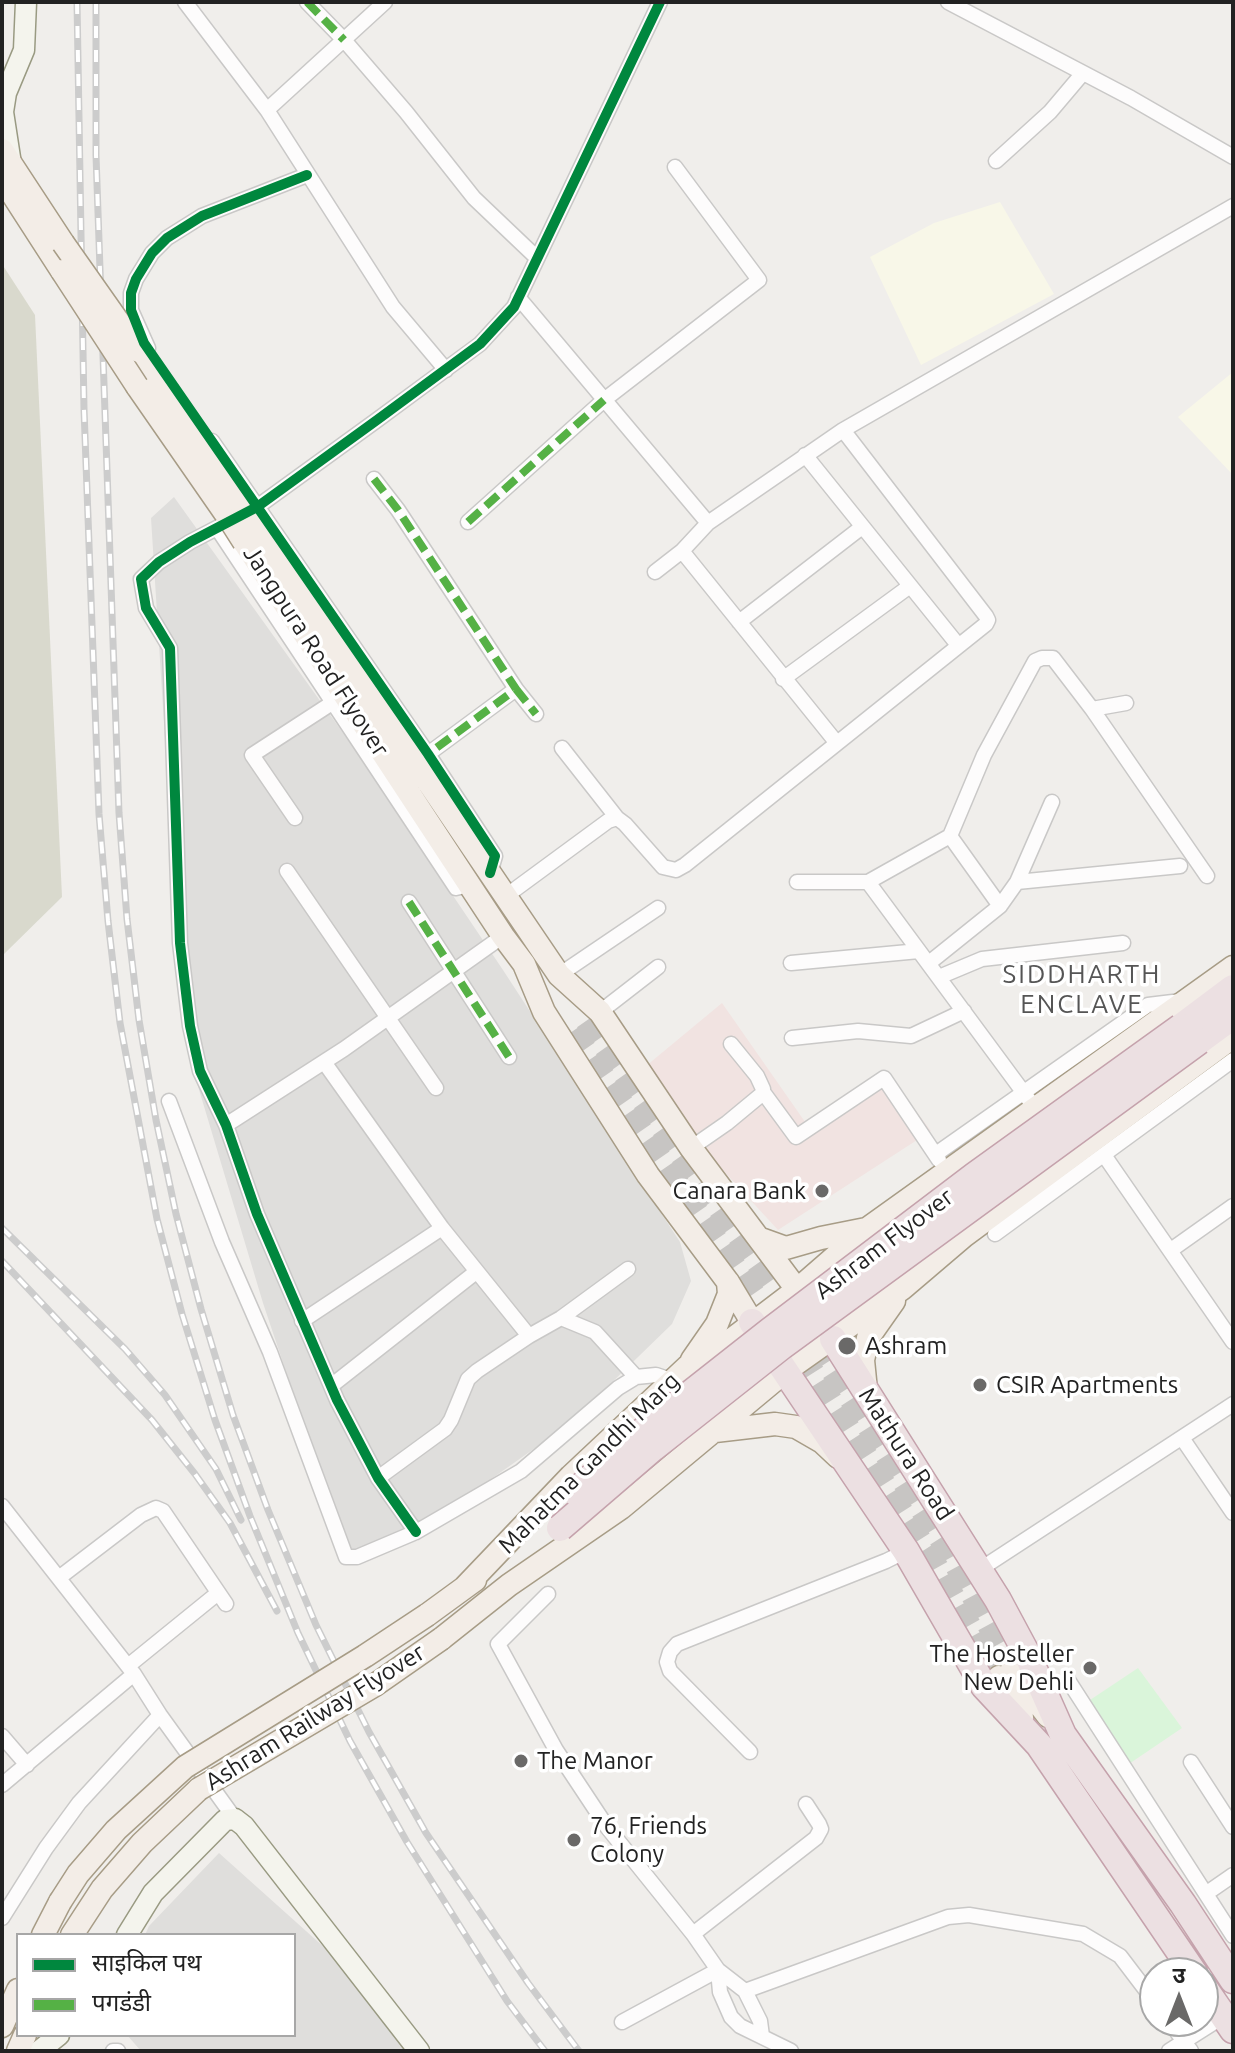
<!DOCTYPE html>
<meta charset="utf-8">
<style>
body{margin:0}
#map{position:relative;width:1235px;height:2053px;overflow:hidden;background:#f0eeeb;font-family:Ubuntu,"Noto Sans Devanagari",sans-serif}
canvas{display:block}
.frame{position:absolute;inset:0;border:4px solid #222;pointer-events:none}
.legend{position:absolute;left:16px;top:1933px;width:280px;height:104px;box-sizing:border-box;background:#fff;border:2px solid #a7a7a7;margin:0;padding:10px 14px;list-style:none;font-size:24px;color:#222}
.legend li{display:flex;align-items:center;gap:16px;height:40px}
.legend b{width:40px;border:2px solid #a7a7a7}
.north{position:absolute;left:1139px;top:1957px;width:80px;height:80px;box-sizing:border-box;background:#fff;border:2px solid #a7a7a7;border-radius:50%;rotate:0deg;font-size:22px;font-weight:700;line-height:32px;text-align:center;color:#222}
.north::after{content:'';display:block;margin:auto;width:28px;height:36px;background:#6a6968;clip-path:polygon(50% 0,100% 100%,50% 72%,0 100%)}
</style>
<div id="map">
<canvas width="1235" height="2053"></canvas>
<div class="frame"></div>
<ul class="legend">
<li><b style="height:10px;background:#00873e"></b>साइकिल पथ</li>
<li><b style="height:10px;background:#55b145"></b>पगडंडी</li>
</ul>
<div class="north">उ</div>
</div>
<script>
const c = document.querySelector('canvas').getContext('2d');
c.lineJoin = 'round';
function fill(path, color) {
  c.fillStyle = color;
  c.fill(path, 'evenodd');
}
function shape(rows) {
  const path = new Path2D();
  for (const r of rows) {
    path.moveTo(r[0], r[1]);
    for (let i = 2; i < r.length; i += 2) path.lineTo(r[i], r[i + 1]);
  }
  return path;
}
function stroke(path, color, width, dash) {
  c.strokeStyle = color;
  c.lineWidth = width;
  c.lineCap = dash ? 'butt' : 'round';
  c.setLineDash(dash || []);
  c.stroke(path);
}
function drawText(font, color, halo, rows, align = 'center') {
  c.font = font + ' Ubuntu,sans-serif';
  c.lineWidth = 7;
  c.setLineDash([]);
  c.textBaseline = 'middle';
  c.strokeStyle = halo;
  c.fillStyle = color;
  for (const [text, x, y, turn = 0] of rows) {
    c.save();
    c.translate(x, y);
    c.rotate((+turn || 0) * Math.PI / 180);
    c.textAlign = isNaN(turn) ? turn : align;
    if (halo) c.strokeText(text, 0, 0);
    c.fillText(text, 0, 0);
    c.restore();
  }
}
fill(shape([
 [174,497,351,744,503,970,680,1242,691,1281,672,1324,569,1424,443,1513,347,1554,263,1303,194,1073,176,914,151,518],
 [219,1853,335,1957,406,2051,141,2051,127,2035,294,2035,294,1935,145,1935,149,1926]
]), '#dfdedc');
fill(shape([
 [722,1003,810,1129,886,1071,931,1131,778,1230,697,1142,646,1066]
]), '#f1e3e1');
fill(shape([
 [1000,202,1054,294,921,365,870,257,934,223],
 [1233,372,1233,475,1178,417]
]), '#f8f7e8');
fill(shape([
 [2,264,35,315,62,897,2,956]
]), '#d9d9cd');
fill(shape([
 [1138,1668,1182,1728,1123,1768,1084,1704]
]), '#daf5da');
stroke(shape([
 [586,1021,821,1354,950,1555,1012,1669],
 [573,1031,762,1305,807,1362,934,1561,999,1677]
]), '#c7c5c3', 22, [22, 11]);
const street = shape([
 [185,2,267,110,393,307,446,370],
 [307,2,344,40,406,112,474,198,537,258],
 [948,2,1131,98,1233,157],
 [267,110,385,2],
 [996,161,1050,112,1083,73],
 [518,297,708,523],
 [148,348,131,310,131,293,136,279,152,253,167,238,202,216,307,175],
 [212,441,428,754,495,856,490,873],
 [805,455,958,645],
 [374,479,398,510,516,689,428,754],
 [468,522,604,400,759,280,675,167],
 [217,528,456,888,469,885],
 [682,551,836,742],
 [655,572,682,551,708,523,843,430,1233,206],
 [739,622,862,527],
 [783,679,910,586],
 [516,689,536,714],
 [1092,709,1126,703],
 [562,748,617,818],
 [295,818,252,755,332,703],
 [287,871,436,1088],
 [797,882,868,882,1035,1108],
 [868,882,950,836],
 [1017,882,1180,866],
 [506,896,608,821,617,818,625,824,663,867,676,870,685,865,986,624,988,620,986,616,843,430],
 [409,902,509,1057],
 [1000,906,950,836,984,755,1035,661,1042,658,1053,658,1092,709,1207,876],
 [791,963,919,951],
 [929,963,1000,906,1017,882,1052,802],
 [559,975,658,908],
 [939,977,982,959,1123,943],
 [600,1012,658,967],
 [792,1038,858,1031,911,1036,964,1011],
 [324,1062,442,1228,529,1336],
 [763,1092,796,1137,884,1078,939,1160],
 [169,1101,222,1242,270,1352,346,1557,357,1557,416,1532,521,1471,618,1388,636,1377,656,1375,671,1380],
 [226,1125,344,1049,503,936],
 [691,1148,727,1123,762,1094,763,1089,757,1076,731,1044],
 [936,1154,1148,1005,1181,1001],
 [1104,1155,1233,1342],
 [995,1234,1233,1060],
 [1171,1250,1233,1206],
 [561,1318,595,1332,636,1377],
 [302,1321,442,1228],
 [331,1386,476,1272],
 [1182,1438,1233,1513],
 [378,1478,445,1429,451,1420,468,1379,477,1371,529,1336,561,1318,628,1269],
 [2,1506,134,1674],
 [416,1532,378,1478,337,1400,257,1214,226,1125,200,1071,190,1026,180,943,170,648,146,608,141,579,159,562,190,542,257,507,377,420,480,344,514,307,660,2],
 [979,1570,1233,1404],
 [60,1577,141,1515,156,1508,163,1511,226,1604],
 [548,1594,498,1644,556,1750,607,1827,693,1934,718,1970,745,1991,760,2021,762,2036],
 [128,1666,218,1593],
 [1068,1680,1233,1936],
 [2,1736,27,1765],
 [750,1752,670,1671,667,1662,670,1652,677,1644,886,1561,906,1551],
 [1191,1762,1233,1827],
 [2,1785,134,1674,160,1715,235,1819],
 [1207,1893,1233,1875],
 [2,1918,46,1848,79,1803,160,1715],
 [693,1934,816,1838,821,1829,819,1824,806,1804],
 [718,1970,720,1992,731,2017,740,2026,791,2051],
 [745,1991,948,1917,969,1915,1083,1934,1120,1956,1155,2002],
 [1169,2021,1191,2051],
 [622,2022,718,1970],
 [113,2051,118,2051],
 [1169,2051,1224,2016]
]);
const secondary = shape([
 [11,164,3,112,6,93,24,50,26,2],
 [127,1935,153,1893,225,1820,235,1819,244,1826,419,2051],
 [39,2051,59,2035]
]);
const primary = shape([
 [2,150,63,243],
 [2,178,62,271],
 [139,351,245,511],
 [137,386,230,520],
 [258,531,559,975,600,1012,691,1148,816,1315],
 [244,542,503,936,524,964,544,1012,648,1175,728,1282,752,1322],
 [761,1239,786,1248,821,1238,866,1229],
 [692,1360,717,1324,729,1294,728,1282],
 [866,1390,863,1360,868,1338,894,1301],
 [715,1431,775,1424,796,1427,822,1442,838,1457],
 [465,1587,571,1476,687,1367,731,1340,798,1289,867,1229,1233,967],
 [427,1615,475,1580],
 [441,1639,509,1585,621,1508,787,1370,903,1288,964,1236,1233,1037],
 [1012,1669,1048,1716],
 [999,1677,1022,1717],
 [43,1935,60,1902],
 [72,1935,102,1889,142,1843,199,1789],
 [2,2026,18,1990],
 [18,2051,25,2035]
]);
const highway = shape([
 [1181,1027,1233,988],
 [1199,1041,1233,1016],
 [752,1322,906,1551,984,1686,1039,1745,1194,1973],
 [833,1339,998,1600,1028,1656,1063,1735,1183,1904,1233,1980],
 [1203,1986,1233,2030]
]);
stroke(street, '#c9c8c7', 17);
stroke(secondary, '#999a82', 23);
stroke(primary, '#a79c86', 25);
stroke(highway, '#c5a2ac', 29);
stroke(street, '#fdfcfc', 14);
stroke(secondary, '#f4f4ed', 20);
stroke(primary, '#f3ede7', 22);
stroke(highway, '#ece0e2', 26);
const rail = shape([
 [77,2,84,409,99,814,108,921,120,1023,157,1219,182,1314,215,1420,250,1516,298,1633,350,1741,407,1842,507,2001,545,2051],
 [96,2,96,155,119,813,127,919,139,1020,156,1120,176,1214,201,1309,233,1415,268,1510,316,1625,369,1732,426,1833,528,1983,579,2051],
 [2,1228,125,1349,165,1395,216,1469,241,1520],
 [2,1261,152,1420,195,1474,230,1523,277,1611]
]);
stroke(rail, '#ccc', 7);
stroke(rail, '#fff', 4, [12]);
const primaryBridge = shape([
 [63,243,139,351],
 [62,271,137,386],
 [245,511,258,531],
 [230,520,244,542],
 [199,1789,375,1685,441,1639],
 [60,1902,78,1874,116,1830,185,1767,365,1656,427,1615]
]);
const highwayBridge = shape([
 [575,1492,643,1431,770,1331,974,1176,1181,1027],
 [560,1528,653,1448,782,1346,1199,1041]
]);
stroke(primaryBridge, '#a79c86', 25, []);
stroke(highwayBridge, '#c5a2ac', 29, []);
stroke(primaryBridge, '#f3ede7', 22);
stroke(highwayBridge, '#ece0e2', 26);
stroke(shape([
 [307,2,344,40],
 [374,479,398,510,516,689,428,754],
 [468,522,604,400],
 [516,689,536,714],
 [409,902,509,1057]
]), '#55b145', 8, [16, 8]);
stroke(shape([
 [307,175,202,216,167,238,152,253,136,279,131,293,131,310,144,343,428,754,495,856,490,873],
 [416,1532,378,1478,337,1400,257,1214,226,1125,200,1071,190,1026,180,943,170,648,146,608,141,579,159,562,190,542,257,507,377,420,480,344,514,307,660,2]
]), '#00873e', 10);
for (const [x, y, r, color] of [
 [822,1191,8,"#6a6968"],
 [847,1346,10,"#6a6968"],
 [980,1385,8,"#6a6968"],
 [1090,1668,8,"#6a6968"],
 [521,1761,8,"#6a6968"],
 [574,1840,8,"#6a6968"]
]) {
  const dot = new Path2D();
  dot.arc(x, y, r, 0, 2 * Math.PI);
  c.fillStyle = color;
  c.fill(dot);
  stroke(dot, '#fff', 3);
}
drawText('24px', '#222', '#fff', [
 ["Jangpura Road Flyover",316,651,57],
 ["Ashram Flyover",884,1244,-37],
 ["Mathura Road",906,1454,57],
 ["Mahatma Gandhi Marg",589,1463,-45],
 ["Ashram Railway Flyover",315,1717,-32]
]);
drawText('24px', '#222', '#fff', [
 ["Canara Bank",806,1191,"right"],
 ["Ashram",865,1346],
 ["CSIR Apartments",996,1385],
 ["The Hosteller",1074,1654,"right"],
 ["New Dehli",1074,1682,"right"],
 ["The Manor",537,1761],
 ["76, Friends",590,1826],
 ["Colony",590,1854]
], 'left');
c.letterSpacing = '2px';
drawText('26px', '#555', '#fff', [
 ["SIDDHARTH",1082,974],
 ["ENCLAVE",1082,1004]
]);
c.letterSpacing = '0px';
</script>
